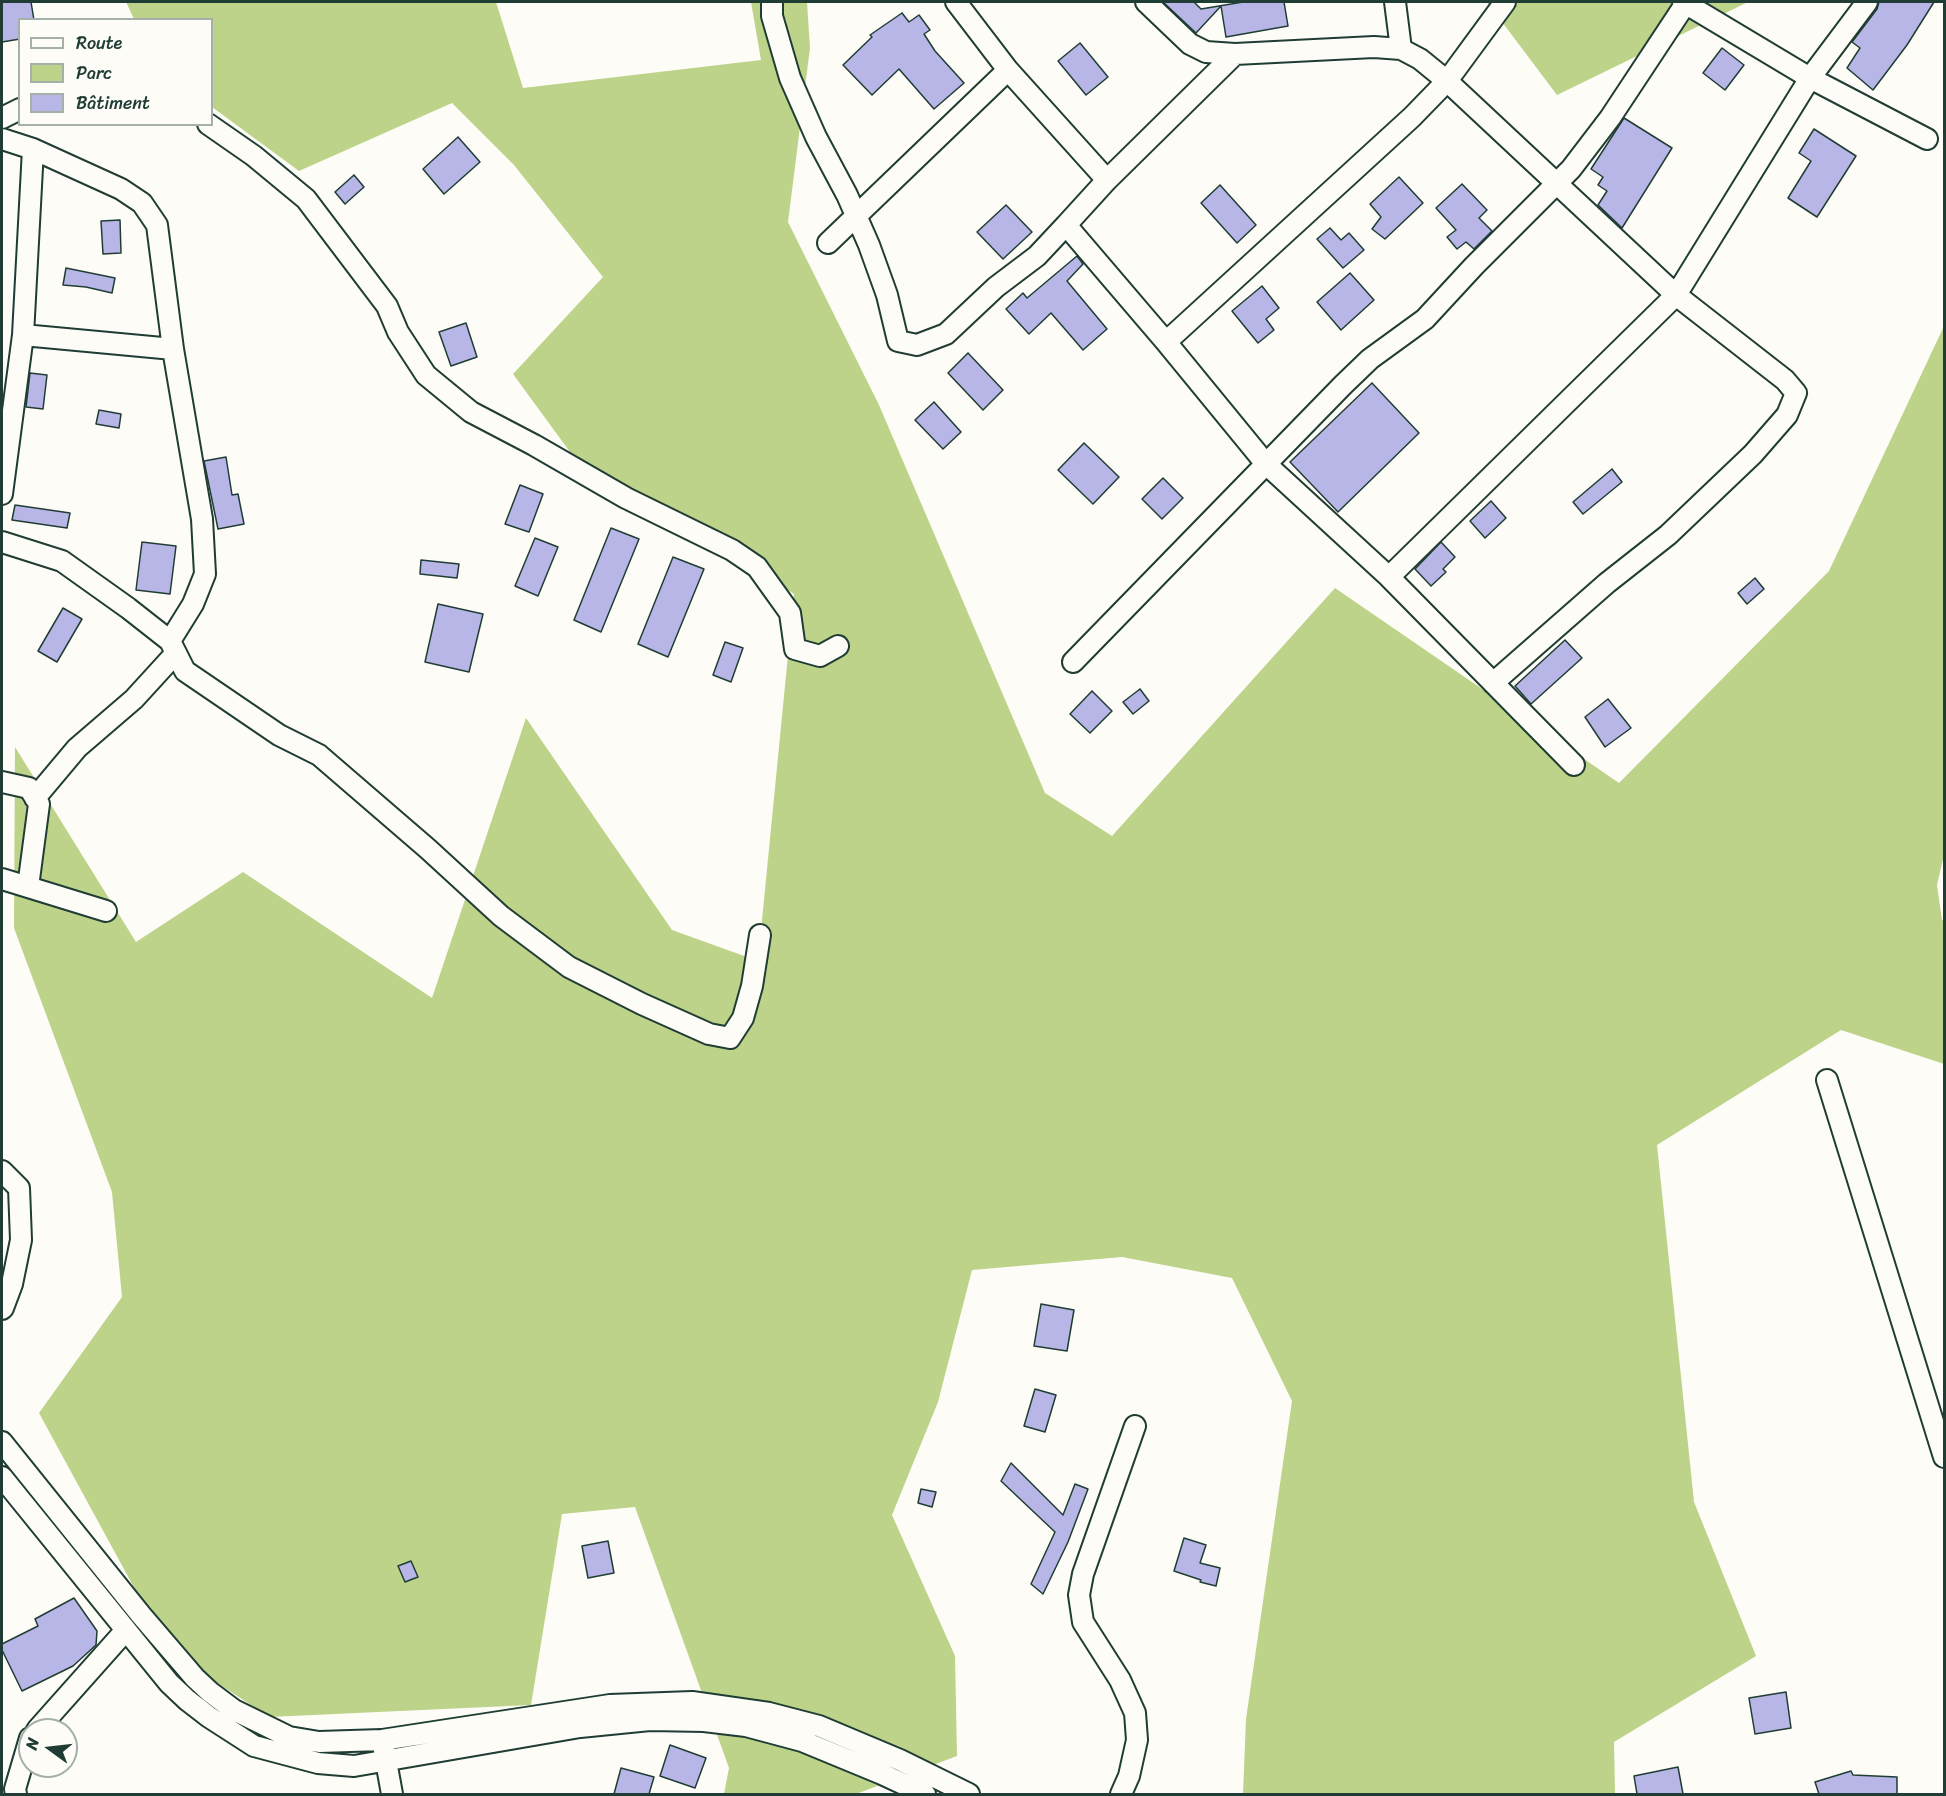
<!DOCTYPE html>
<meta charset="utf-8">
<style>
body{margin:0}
#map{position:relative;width:1946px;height:1796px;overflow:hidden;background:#fdfcf7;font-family:Sriracha,sans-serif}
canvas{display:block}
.frame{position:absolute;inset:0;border:3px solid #1f3d34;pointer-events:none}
.legend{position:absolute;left:18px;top:18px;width:195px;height:108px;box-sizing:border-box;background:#fdfcf7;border:2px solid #a4b0a9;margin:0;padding:8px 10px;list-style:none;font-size:18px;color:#1f3d34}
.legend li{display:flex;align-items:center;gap:12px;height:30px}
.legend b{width:30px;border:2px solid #a4b0a9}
.north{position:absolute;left:18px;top:1718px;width:60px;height:60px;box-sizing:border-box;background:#fdfcf7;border:2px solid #a4b0a9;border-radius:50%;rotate:285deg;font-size:16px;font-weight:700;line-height:24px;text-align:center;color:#1f3d34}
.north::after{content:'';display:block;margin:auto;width:21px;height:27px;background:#1f3d34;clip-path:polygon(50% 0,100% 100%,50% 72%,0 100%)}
</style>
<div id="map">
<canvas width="1946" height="1796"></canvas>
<div class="frame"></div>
<ul class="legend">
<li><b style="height:8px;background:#fdfcf7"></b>Route</li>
<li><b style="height:16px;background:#bdd389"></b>Parc</li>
<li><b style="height:16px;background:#b8b6e7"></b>Bâtiment</li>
</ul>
<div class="north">N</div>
</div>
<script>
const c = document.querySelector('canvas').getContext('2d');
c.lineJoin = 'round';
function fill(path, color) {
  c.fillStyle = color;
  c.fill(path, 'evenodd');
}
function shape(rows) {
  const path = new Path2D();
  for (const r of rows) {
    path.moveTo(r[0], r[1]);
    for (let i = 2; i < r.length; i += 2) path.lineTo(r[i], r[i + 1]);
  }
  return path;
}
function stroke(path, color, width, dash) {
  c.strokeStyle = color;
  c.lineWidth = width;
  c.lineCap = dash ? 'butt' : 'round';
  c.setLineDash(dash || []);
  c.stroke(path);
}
fill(shape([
 [126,2,496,2,523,88,761,60,751,2,807,2,810,48,788,222,879,405,1045,793,1112,836,1335,588,1619,783,1829,571,1944,326,1944,855,1937,885,1942,920,1944,921,1944,1064,1841,1030,1657,1145,1694,1502,1756,1656,1614,1742,1615,1794,1243,1794,1246,1719,1292,1401,1232,1278,1122,1257,972,1270,938,1402,892,1515,955,1656,957,1756,856,1794,724,1794,729,1768,635,1507,562,1514,531,1705,269,1717,168,1650,39,1413,122,1297,112,1192,14,928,15,747,136,942,243,872,432,998,526,718,672,930,758,961,794,594,570,452,513,374,603,277,514,165,452,103,299,171,212,107,212,20,134,19],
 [1487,2,1748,2,1557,95]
]), '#bdd389');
const building = shape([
 [2,2,31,2,34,20,20,20,20,39,2,42,2,2],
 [1163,2,1194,2,1201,9,1243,2,1284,2,1288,26,1226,37,1221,6,1196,33,1163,2],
 [1879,2,1934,2,1907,45,1873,90,1847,68,1860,48,1852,42,1877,9,1879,2],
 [902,13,909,22,919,15,930,30,924,34,935,51,964,83,934,109,899,69,872,95,843,65,872,37,870,35,902,13],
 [1080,43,1108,77,1086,95,1058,61,1080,43],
 [1722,48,1744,65,1725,90,1703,73,1722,48],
 [1624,118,1672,148,1622,228,1598,205,1607,191,1598,185,1603,177,1591,169,1624,118],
 [1814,129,1856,156,1817,217,1788,198,1811,161,1799,153,1814,129],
 [458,137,480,162,444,194,423,169,458,137],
 [354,175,364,187,345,204,335,192,354,175],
 [1399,177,1423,203,1385,239,1372,229,1381,217,1370,204,1399,177],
 [1462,184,1487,210,1479,218,1492,231,1474,249,1466,242,1457,249,1447,237,1456,230,1436,208,1462,184],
 [1220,185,1256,225,1237,243,1201,203,1220,185],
 [1006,205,1032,232,1003,259,977,232,1006,205],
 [120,220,121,253,103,254,101,221,120,220],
 [1330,228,1341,240,1349,233,1364,250,1343,268,1317,239,1330,228],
 [1077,256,1083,264,1067,281,1107,329,1083,350,1051,313,1029,334,1006,309,1023,293,1027,298,1077,256],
 [66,268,115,278,112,293,86,287,63,285,66,268],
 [1350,273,1374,300,1341,330,1317,302,1350,273],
 [1262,286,1279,308,1266,319,1274,330,1258,343,1232,311,1262,286],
 [466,323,477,357,451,366,439,332,466,323],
 [968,353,1003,390,983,410,948,373,968,353],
 [30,373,47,375,43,409,26,407,30,373],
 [1372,383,1419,433,1338,512,1290,462,1372,383],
 [934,402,961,432,943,449,915,420,934,402],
 [99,410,121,414,119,428,96,424,99,410],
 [1084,443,1119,477,1093,504,1058,470,1084,443],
 [226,457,232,495,238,494,244,524,218,529,204,461,226,457],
 [1612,469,1622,482,1583,514,1573,502,1612,469],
 [1163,478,1183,498,1162,519,1142,499,1163,478],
 [520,485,543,494,529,532,505,524,520,485],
 [1491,501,1506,518,1485,538,1470,521,1491,501],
 [15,505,70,513,67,528,12,520,15,505],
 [611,528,639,539,601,632,574,620,611,528],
 [535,538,558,547,538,596,515,586,535,538],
 [142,542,176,546,170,594,136,590,142,542],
 [1441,542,1455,557,1443,569,1446,572,1431,586,1415,569,1441,542],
 [673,557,704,569,668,657,638,644,673,557],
 [421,560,459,564,457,578,420,574,421,560],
 [1755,578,1764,589,1747,604,1738,593,1755,578],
 [438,604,483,614,469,672,425,662,438,604],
 [63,608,82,619,57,662,38,651,63,608],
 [1565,640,1582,658,1531,704,1515,686,1565,640],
 [725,642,743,648,731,682,713,675,725,642],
 [1140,689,1149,701,1133,714,1123,702,1140,689],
 [1092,691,1112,711,1090,733,1070,714,1092,691],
 [1608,699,1631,728,1605,747,1585,717,1608,699],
 [1041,1304,1074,1310,1067,1351,1034,1346,1041,1304],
 [1035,1389,1056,1395,1045,1432,1024,1426,1035,1389],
 [1011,1463,1063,1515,1075,1484,1088,1489,1068,1542,1043,1594,1031,1584,1055,1532,1001,1481,1011,1463],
 [921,1489,936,1492,932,1507,918,1503,921,1489],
 [1184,1538,1206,1545,1200,1563,1220,1568,1216,1586,1200,1582,1201,1580,1174,1571,1184,1538],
 [608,1541,614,1573,588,1578,582,1546,608,1541],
 [411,1561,418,1577,405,1582,398,1566,411,1561],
 [74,1598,97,1631,96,1645,73,1666,22,1691,2,1650,2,1644,38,1626,35,1619,74,1598],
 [1786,1692,1791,1728,1755,1734,1749,1698,1786,1692],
 [670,1745,706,1758,695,1788,660,1776,670,1745],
 [1678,1767,1683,1794,1637,1794,1634,1776,1678,1767],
 [621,1768,654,1777,649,1794,614,1794,621,1768],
 [1851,1771,1853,1775,1897,1777,1897,1794,1819,1794,1815,1782,1851,1771]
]);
fill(building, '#b8b6e7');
stroke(building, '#1f3d34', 1.5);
const minor = shape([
 [772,2,772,16,790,78,816,137,847,195,869,245,887,295,898,341,917,345,946,334,996,287,1037,256,1066,225],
 [956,2,1008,70,1107,180,1066,225,1166,342,1266,464,1389,577,1574,765],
 [1146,2,1190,44,1206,52,1235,54,1374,47,1401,49,1420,59,1447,81,1676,295,1785,380,1796,393,1787,415,1753,454,1668,535,1607,583,1493,683],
 [1395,2,1401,49],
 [1683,2,1810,78,1927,139],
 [2,118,20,109],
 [208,124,254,156,306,199,387,306,398,332,426,375,471,412,534,445,626,498,732,550,757,567,790,613,795,649,820,656,838,646],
 [2,139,33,149,121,189,142,203,157,225,173,349,202,519,205,574,193,604,170,641],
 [1107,180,1235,54],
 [828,243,1008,70],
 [23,335,173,349],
 [1166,342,1412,117,1447,81,1505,2],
 [2,494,23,335,33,149],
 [2,542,62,561,128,608,170,641,185,671,279,735,319,755,428,849,501,916,569,967,642,1004,709,1034,730,1038,743,1018,752,986,760,935],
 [1389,577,1676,295,1810,78,1867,2],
 [1073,662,1343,385,1370,359,1425,319,1474,266,1571,169,1610,118,1686,3],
 [2,782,29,788,39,804,28,887],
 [35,798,77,748,134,699,176,653],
 [2,879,106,911],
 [1827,1080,1944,1457],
 [2,1171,19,1188,21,1240,12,1284,3,1308,2,1309],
 [2,1442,141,1615,195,1678,210,1692,234,1710,289,1737,319,1742,382,1740,610,1705,692,1702,769,1713,819,1726,900,1760,969,1794],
 [2,1477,169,1683,187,1700,209,1717,254,1746,318,1763,354,1766,580,1727,650,1720,704,1721,746,1726,802,1741,882,1774,925,1794],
 [37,1730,126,1630],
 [384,1750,392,1794],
 [16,1794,15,1789,30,1738],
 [1121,1794,1129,1776,1137,1740,1135,1713,1120,1680,1083,1622,1079,1595,1083,1574,1135,1426]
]);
stroke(minor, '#1f3d34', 24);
stroke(minor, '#fdfcf7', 20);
</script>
